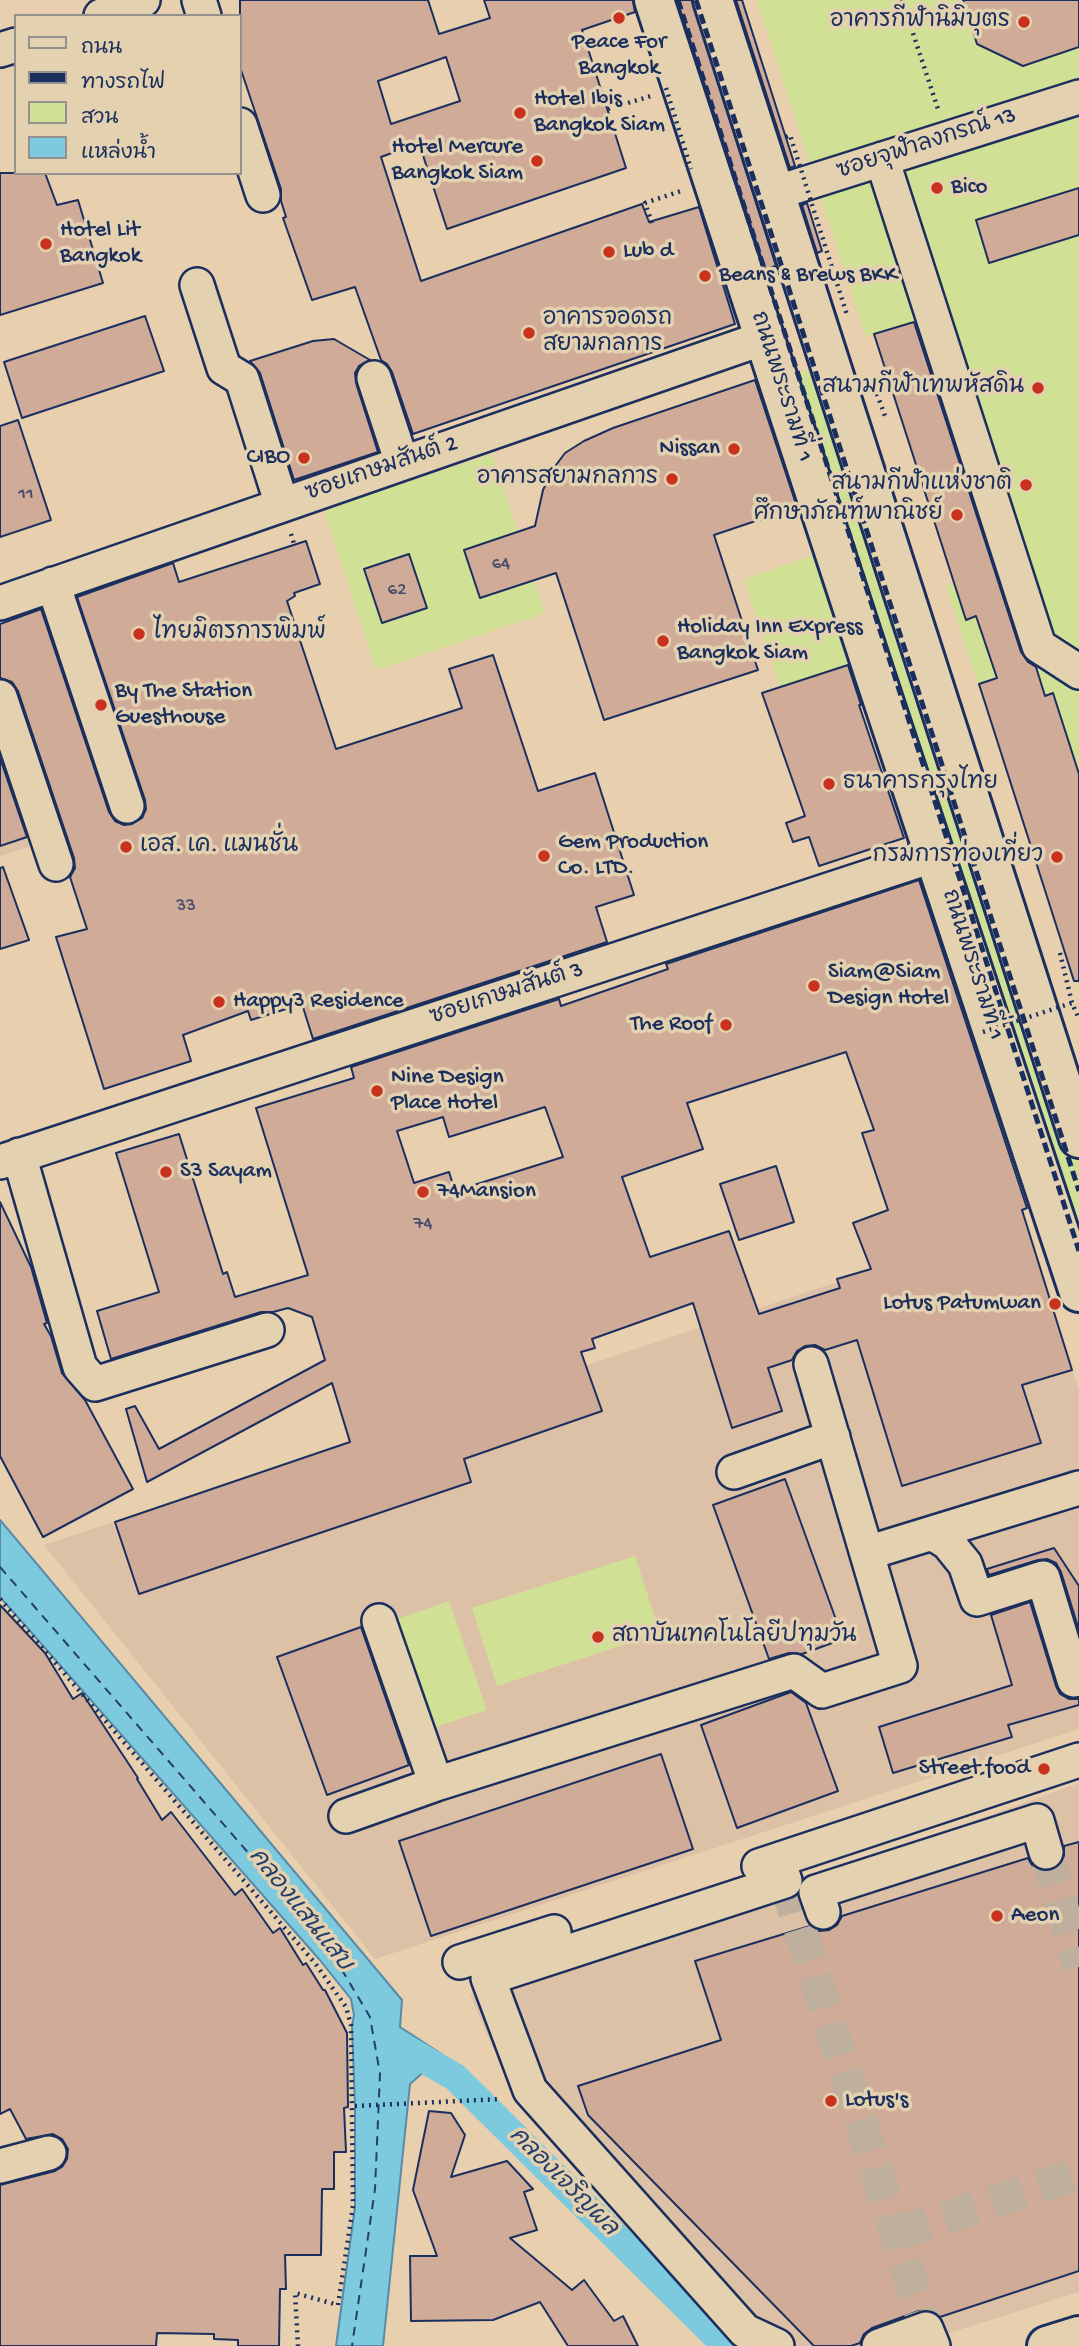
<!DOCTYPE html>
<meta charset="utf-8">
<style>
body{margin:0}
#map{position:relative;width:1079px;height:2346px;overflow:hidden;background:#e8cfad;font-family:"Gochi Hand","Playpen Sans Thai",sans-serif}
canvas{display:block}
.legend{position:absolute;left:14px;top:14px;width:228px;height:161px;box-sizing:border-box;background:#e4d1af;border:2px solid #94908f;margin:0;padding:9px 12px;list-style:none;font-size:21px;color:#1b2f5e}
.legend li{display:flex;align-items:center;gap:14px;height:35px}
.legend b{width:35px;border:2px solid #94908f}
</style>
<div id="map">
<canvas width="1079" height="2346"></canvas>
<ul class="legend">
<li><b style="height:9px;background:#e4d1af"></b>ถนน</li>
<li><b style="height:9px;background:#1b2f5e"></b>ทางรถไฟ</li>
<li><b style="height:19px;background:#d0e094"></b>สวน</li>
<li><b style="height:19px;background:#7dc9dd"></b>แหล่งน้ำ</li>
</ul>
</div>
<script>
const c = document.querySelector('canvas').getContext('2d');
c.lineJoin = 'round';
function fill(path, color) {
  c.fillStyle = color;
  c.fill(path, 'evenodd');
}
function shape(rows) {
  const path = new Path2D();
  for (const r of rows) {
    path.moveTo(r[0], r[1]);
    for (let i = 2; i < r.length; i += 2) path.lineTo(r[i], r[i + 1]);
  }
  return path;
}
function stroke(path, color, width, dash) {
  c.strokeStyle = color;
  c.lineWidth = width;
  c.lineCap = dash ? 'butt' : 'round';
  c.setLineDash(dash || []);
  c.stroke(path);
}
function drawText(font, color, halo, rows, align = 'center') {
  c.font = font + ' "Gochi Hand","Playpen Sans Thai",sans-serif';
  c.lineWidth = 7;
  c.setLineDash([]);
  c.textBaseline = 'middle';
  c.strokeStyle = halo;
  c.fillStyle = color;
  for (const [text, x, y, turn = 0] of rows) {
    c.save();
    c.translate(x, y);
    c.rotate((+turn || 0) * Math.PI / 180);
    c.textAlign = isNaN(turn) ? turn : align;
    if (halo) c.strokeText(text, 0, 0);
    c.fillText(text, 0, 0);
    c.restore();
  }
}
fill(shape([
 [0,720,41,843,0,856],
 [1025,1220,1079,1391,1079,1729,375,1959,44,1545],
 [1079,1783,1079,2292,908,2346,755,2346,519,2095,491,2044,470,1994,818,1877]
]), '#dcc1a6');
fill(shape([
 [757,0,1079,0,1079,995,946,586,954,583,966,620,1017,604,919,320,866,337],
 [821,366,1079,1163,1079,1264,792,375],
 [492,454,545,613,376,670,324,510],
 [815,555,851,664,780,687,744,579],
 [635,1556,660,1633,497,1686,472,1608],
 [449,1601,487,1710,426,1730,389,1622]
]), '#d0e094');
const water = shape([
 [0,1520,402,2000,400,2027,443,2055,410,2084,383,2346,336,2346,355,2207,355,2106,352,2026,354,2015,351,1999,319,1959,0,1597,0,1520]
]);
fill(water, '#7dc9dd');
stroke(water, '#568baa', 2);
stroke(shape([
 [401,2046,455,2077,726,2346]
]), '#7dc9dd', 28);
stroke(shape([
 [0,1567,324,1940,370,2017,380,2074,375,2189,352,2346]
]), '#253e6b', 2, [9, 7]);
const building = shape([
 [240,0,428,0,439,34,490,18,484,0,633,0,635,12,582,30,626,168,447,229,419,143,381,157,421,281,642,204,649,222,699,207,735,324,413,434,392,372,387,364,381,360,355,287,312,300,283,218,286,217,281,201,281,189,240,67,240,0],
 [446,57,460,101,391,124,378,81,446,57],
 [677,0,692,0,776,266,765,269,677,0],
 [736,0,742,0,795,166,790,168,736,0],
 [963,0,1079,0,1079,47,1023,66,977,44,963,0],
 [0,173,45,173,57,205,78,200,103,283,0,315,0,173],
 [1079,188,1079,235,989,263,976,220,1079,188],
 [807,203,822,251,817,253,802,205,807,203],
 [145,316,164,371,22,418,4,362,145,316],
 [914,322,1021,652,1028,662,1036,667,1045,696,1053,693,1079,774,1079,981,1074,981,979,684,997,678,976,616,966,620,874,334,914,322],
 [334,339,370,360,359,366,355,373,356,383,378,452,294,480,260,373,250,361,313,341,334,339],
 [755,380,797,507,714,535,758,670,604,720,556,573,480,598,464,550,535,526,543,490,553,469,565,453,584,441,613,428,755,380],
 [18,420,51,520,0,537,0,426,18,420],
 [306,541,320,584,294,593,295,596,287,601,336,749,462,708,449,669,493,655,538,791,595,773,634,895,596,907,607,942,313,1039,302,1004,251,1020,248,1011,183,1035,191,1061,104,1089,56,937,87,929,70,877,75,868,74,858,18,691,12,682,0,678,0,624,41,609,109,812,115,821,124,825,132,824,142,818,146,809,145,800,77,597,173,563,179,582,306,541],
 [409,554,427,608,382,623,364,569,409,554],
 [848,665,861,705,859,705,904,838,819,866,809,837,793,842,786,823,805,816,762,693,848,665],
 [0,758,27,837,0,846,0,758],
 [3,867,29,940,0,949,0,868,3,867],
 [919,880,1027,1208,1022,1210,1072,1370,1022,1385,1041,1443,902,1486,857,1340,825,1350,815,1345,805,1346,797,1351,792,1360,768,1368,782,1411,732,1428,693,1303,592,1339,595,1348,581,1352,602,1411,464,1459,471,1482,139,1594,115,1522,350,1442,332,1383,147,1482,126,1409,135,1406,159,1449,325,1360,312,1317,288,1308,273,1312,261,1312,111,1359,97,1311,159,1292,116,1153,179,1134,223,1274,227,1272,235,1297,308,1275,256,1108,354,1078,351,1067,559,999,561,1006,668,969,666,964,919,880],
 [846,1052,874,1130,862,1133,888,1210,853,1223,871,1269,837,1279,840,1288,759,1314,729,1231,650,1257,622,1177,703,1149,687,1103,846,1052],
 [545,1107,563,1157,455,1191,449,1172,414,1183,397,1131,443,1117,449,1137,545,1107],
 [776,1166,794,1222,739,1240,720,1184,776,1166],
 [0,1202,31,1267,47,1323,44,1324,51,1336,62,1373,85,1400,133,1489,43,1537,0,1456,0,1202],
 [785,1479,843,1639,802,1654,789,1653,769,1659,713,1505,785,1479],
 [1054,1548,1079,1586,1079,1630,1061,1572,1056,1563,1047,1559,1038,1560,989,1575,987,1569,1054,1548],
 [1030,1602,1056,1686,1060,1694,1069,1699,1079,1699,1079,1705,1008,1725,1012,1737,893,1773,879,1727,1012,1685,991,1615,1030,1602],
 [0,1605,45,1653,73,1699,82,1693,138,1778,137,1779,162,1820,171,1812,235,1895,242,1889,273,1933,280,1928,303,1965,306,1963,323,1990,325,1990,347,2033,348,2107,344,2108,346,2152,334,2152,334,2189,322,2189,321,2255,285,2255,286,2289,280,2289,279,2346,238,2346,238,2340,214,2339,214,2334,157,2333,156,2346,0,2346,0,2185,55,2171,62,2167,67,2159,68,2149,62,2139,53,2134,26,2139,10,2109,0,2114,0,1605],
 [361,1627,409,1765,327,1795,277,1657,361,1627],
 [791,1692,806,1703,838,1791,737,1828,701,1725,791,1692],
 [661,1754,693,1849,431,1936,399,1841,661,1754],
 [1079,1842,1079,2271,940,2317,930,2310,919,2311,872,2328,864,2334,860,2343,851,2346,814,2346,588,2115,578,2086,721,2040,695,1961,810,1926,819,1931,829,1930,837,1925,842,1916,1028,1858,1032,1865,1041,1870,1052,1870,1059,1866,1064,1857,1064,1846,1079,1842],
 [429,2111,451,2113,465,2135,451,2177,507,2161,533,2189,524,2192,537,2230,510,2238,572,2290,584,2280,614,2321,623,2316,638,2346,568,2346,540,2302,493,2320,411,2321,410,2256,437,2256,413,2190,429,2111]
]);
fill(building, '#cfab98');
stroke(building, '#1b2f5e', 2);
stroke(shape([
 [1046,1852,1079,1967],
 [785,1881,926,2329],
 [897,2234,1079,2173]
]), '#bfaf9d', 33, [33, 17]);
const minor = shape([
 [199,0,204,16],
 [101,16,143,0],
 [0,50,16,45],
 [240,125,263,195],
 [882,159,1039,646,1079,672],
 [775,193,1079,97],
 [197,285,224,368,242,379,282,505],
 [374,378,402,463],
 [53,584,127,806],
 [0,603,764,338],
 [0,697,56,864],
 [19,1155,80,1367,95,1384,267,1330],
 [0,1162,935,855],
 [734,1472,833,1437],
 [932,1533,948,1543,965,1564,977,1599,1043,1578,1074,1680],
 [867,1553,1079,1488],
 [379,1621,436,1784],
 [346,1816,436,1784,794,1671,822,1691,900,1666,811,1364],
 [759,1866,1079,1760],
 [823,1912,816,1892,1037,1821,1046,1852],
 [460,1962,554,1932],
 [0,2166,49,2153],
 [777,2346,745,2331,530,2090,488,1978,785,1881,778,1860],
 [879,2346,926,2329,933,2346]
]);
const major = shape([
 [654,0,874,673,1079,1292],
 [713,0,1079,1138],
 [1047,2346,1079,2336]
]);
stroke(minor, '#1b2f5e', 38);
stroke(major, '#1b2f5e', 44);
stroke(shape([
 [902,0,939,112],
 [608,109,651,96],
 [652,223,645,203,684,190],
 [877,394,885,416],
 [291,534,294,544],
 [594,836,597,845],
 [1060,953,1072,1003,1079,1019],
 [0,1599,315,1963,346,2007,351,2025,353,2206,338,2305,295,2293,298,2346],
 [355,2106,501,2099]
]), '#1b2f5e', 4.5, [2, 5]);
stroke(minor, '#e4d1af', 33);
stroke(major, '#e4d1af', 38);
stroke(shape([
 [678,0,1079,1251],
 [696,0,1079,1191]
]), '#1b2f5e', 5, [10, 5]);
stroke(shape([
 [666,88,691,169],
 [786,137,790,135,847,315],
 [983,1032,1072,1003]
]), '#1b2f5e', 4.5, [2, 5]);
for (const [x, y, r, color] of [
 [619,18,7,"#c8321e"],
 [1024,22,7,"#c8321e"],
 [520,113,7,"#c8321e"],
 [537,161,7,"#c8321e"],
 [937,188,7,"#c8321e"],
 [46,244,7,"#c8321e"],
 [609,252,7,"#c8321e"],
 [705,276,7,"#c8321e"],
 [529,333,7,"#c8321e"],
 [1038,388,7,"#c8321e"],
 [734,449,7,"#c8321e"],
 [304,458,7,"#c8321e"],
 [672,479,7,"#c8321e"],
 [1026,485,7,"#c8321e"],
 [957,515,7,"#c8321e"],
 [139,634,7,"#c8321e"],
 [663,641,7,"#c8321e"],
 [101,705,7,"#c8321e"],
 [829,784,7,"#c8321e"],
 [126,847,7,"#c8321e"],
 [544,856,7,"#c8321e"],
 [1057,857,7,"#c8321e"],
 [814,986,7,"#c8321e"],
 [219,1002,7,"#c8321e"],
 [726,1025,7,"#c8321e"],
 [377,1091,7,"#c8321e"],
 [166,1172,7,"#c8321e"],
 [423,1192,7,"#c8321e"],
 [1055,1304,7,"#c8321e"],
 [598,1637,7,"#c8321e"],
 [1044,1769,7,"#c8321e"],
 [997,1916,7,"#c8321e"],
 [831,2101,7,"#c8321e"]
]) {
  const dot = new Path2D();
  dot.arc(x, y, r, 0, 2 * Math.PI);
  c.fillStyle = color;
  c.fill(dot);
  stroke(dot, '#e4d1af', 2.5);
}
drawText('19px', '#484e6c', null, [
 ["11",26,495],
 ["64",501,565],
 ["62",397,591],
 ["33",186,907],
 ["74",423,1225]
]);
drawText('23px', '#1b2f5e', '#e4d1af', [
 ["อาคารกีฬานิมิบุตร",1010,22,"right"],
 ["Peace For",619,43,"center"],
 ["Bangkok",619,69,"center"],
 ["Hotel Ibis",534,100],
 ["Bangkok Siam",534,126],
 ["Hotel Mercure",523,148,"right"],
 ["Bangkok Siam",523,174,"right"],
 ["Bico",951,188],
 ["Hotel Lit",60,231],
 ["Bangkok",60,257],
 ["Lub d",623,252],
 ["Beans & Brews BKK",719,276],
 ["อาคารจอดรถ",543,320],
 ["สยามกลการ",543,346],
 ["สนามกีฬาเทพหัสดิน",1024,388,"right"],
 ["Nissan",720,449,"right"],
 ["CIBO",290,458,"right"],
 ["อาคารสยามกลการ",658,479,"right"],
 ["สนามกีฬาแห่งชาติ",1012,485,"right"],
 ["ศึกษาภัณฑ์พาณิชย์",943,515,"right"],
 ["Holiday Inn Express",677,628],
 ["Bangkok Siam",677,654],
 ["ไทยมิตรการพิมพ์",153,634],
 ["By The Station",115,692],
 ["Guesthouse",115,718],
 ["ธนาคารกรุงไทย",843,784],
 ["Gem Production",558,843],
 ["Co. LTD.",558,869],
 ["เอส. เค. แมนชั่น",140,847],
 ["กรมการท่องเที่ยว",1043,857,"right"],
 ["Siam@Siam",828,973],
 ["Design Hotel",828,999],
 ["Happy3 Residence",233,1002],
 ["The Roof",712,1025,"right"],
 ["Nine Design",391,1078],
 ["Place Hotel",391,1104],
 ["S3 Sayam",180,1172],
 ["74Mansion",437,1192],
 ["Lotus Patumwan",1041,1304,"right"],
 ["สถาบันเทคโนโลยีปทุมวัน",612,1637],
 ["Street food",1030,1769,"right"],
 ["Aeon",1011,1916],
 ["Lotus's",845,2101]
], 'left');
drawText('23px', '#1b2f5e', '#e4d1af', [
 ["ซอยจุฬาลงกรณ์ 13",927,145,-18],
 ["ถนนพระรามที่ 1",780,387,72],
 ["ซอยเกษมสันต์ 2",382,470,-19],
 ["ถนนพระรามที่ 1",971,965,72],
 ["ซอยเกษมสันต์ 3",507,995,-18]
]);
drawText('italic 24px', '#253e6b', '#e4d1af', [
 ["คลองแสนแสบ",299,1911,51],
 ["คลองเจริญผล",562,2183,45]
]);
</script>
